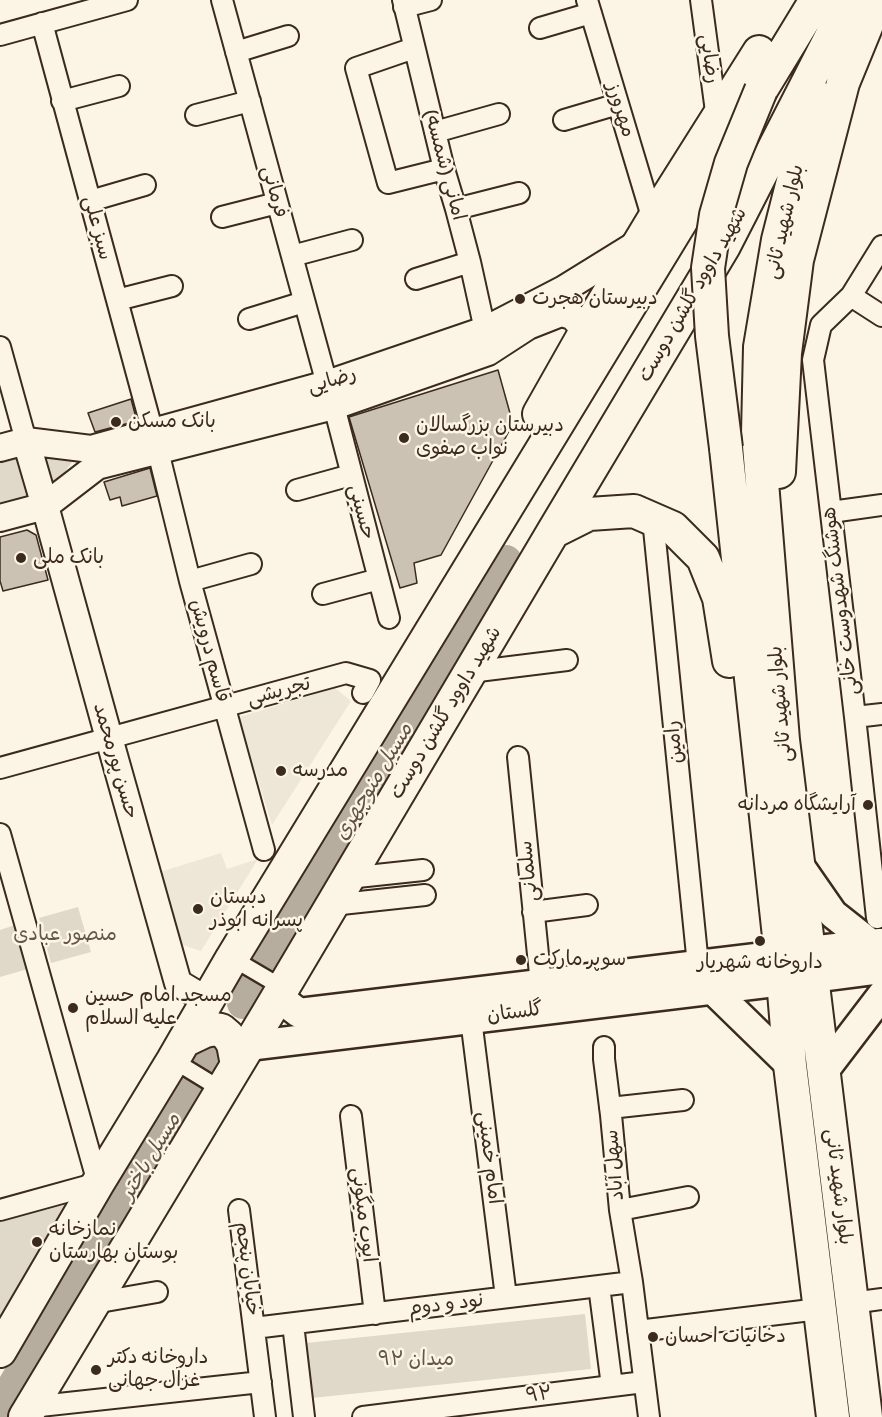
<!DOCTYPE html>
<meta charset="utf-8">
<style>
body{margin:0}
canvas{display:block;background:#fcf5e5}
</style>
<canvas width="882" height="1417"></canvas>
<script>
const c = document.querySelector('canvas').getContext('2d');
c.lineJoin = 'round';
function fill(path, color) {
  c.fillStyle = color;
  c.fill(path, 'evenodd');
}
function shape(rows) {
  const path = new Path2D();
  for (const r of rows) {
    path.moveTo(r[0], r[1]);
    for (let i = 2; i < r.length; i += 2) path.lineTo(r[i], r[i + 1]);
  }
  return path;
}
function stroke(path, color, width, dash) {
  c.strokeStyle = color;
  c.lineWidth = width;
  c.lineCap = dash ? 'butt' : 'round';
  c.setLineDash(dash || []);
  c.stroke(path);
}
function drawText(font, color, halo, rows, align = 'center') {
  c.font = font + ' Itim,"Playpen Sans Arabic",sans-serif';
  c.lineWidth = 5;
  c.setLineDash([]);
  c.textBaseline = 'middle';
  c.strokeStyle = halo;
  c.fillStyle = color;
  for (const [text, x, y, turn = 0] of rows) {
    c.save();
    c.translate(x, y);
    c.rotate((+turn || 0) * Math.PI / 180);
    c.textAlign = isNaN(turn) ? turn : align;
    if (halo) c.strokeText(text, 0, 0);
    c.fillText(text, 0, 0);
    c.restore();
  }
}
fill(shape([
 [335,688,351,701,272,825,239,717],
 [221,853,227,869,258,859,201,951,180,944,157,873]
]), '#eee6d6');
fill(shape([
 [33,447,72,462,47,497,0,510,0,456],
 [78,907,91,952,51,963,39,918],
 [15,925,28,969,0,977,0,930],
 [71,1203,0,1324,0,1222],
 [585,1314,591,1369,312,1398,306,1343]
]), '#e0d8c8');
stroke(shape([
 [243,1003,506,561],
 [0,1408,209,1060]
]), '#b7ad9e', 32);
const building = shape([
 [498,370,513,424,441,555,414,563,417,583,400,588,349,417,498,370],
 [131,399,137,421,95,432,88,413,131,399],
 [150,468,157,496,122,506,120,497,110,500,104,482,150,468],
 [27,530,36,535,48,580,3,591,0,581,0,537,27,530]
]);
fill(building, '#ccc2b3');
stroke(building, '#3b2a1e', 1.5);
const pedestrian = shape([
 [232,958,283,988],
 [173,1060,222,1090]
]);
const minor = shape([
 [222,0,327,384],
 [403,0,444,169,456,209,470,262,485,330],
 [587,0,653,220],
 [701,0,717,119],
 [404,7,431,0],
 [42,23,153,433],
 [540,28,591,13],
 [0,35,127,0],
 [414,48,356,68,388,183,444,169],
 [236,52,288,36],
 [62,101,119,86],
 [196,115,250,101],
 [564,120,618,104],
 [435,132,499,114],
 [90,201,145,185],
 [456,209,519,193],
 [222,217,277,203],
 [292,256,352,240],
 [416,279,470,262],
 [851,296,882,316],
 [117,300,172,286],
 [249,319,304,302],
 [0,347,26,441],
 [334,406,389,618],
 [158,451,190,581,264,850],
 [297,490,351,475],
 [831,512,882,505],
 [653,519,698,965],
 [190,581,251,564],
 [323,594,379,579],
 [470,672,567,660],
 [855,717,882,714],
 [518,757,541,984],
 [0,768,346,673,370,680,363,693],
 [0,834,98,1183,0,1210],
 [348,878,423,870],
 [332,905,425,895],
 [533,912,587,905],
 [877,918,855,717,813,360,821,325,851,296,882,246],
 [471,1019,506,1297],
 [604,1047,604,1059,611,1115,620,1210,632,1282,649,1417],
 [610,1108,683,1100],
 [351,1116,375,1314],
 [239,1210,265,1417],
 [620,1210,688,1197],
 [599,1286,612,1386],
 [94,1303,157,1292],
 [852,1303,882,1299],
 [293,1324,304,1417],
 [254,1328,632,1282],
 [638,1331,819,1309],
 [31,1407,261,1382],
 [363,1417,644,1382]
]);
const tertiary = shape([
 [26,441,45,506,109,738,178,983,208,1001],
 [0,448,26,441,91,449,327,384,485,330,564,289,640,242],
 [0,518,45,506,97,466,334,406,488,352,528,326,561,313,572,316,580,324,582,338]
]);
const secondary = shape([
 [799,865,833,914,871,944],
 [809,951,880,943],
 [812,978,882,969],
 [712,989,790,1065],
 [278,997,299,1013,781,955],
 [248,1046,783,981],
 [824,1071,882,995]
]);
const primary = shape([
 [817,97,806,130,778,240,760,347,758,433,783,740,866,1417],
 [539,414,582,338,653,220,759,52],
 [726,448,781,955,790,1065,833,1417],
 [779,472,785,353,797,260,843,83,877,0],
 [553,532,589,514,634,511,673,528,703,558,719,598,729,661],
 [184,1041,205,1031,215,1029,221,1030,228,1036,233,1044,237,1065],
 [0,1351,98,1183,173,1060,232,958,816,0],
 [25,1417,267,1015,553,532,724,246,850,0]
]);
stroke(pedestrian, '#3b2a1e', 20);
stroke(minor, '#3b2a1e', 24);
stroke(tertiary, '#3b2a1e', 30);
stroke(secondary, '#3b2a1e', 33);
stroke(primary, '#3b2a1e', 36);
stroke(pedestrian, '#fcf5e5', 15);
stroke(minor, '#fcf5e5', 20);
stroke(tertiary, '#fcf5e5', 26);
stroke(secondary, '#fcf5e5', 28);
stroke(primary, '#fcf5e5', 32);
const primaryBridge = shape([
 [726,448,712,336,708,268,716,215,731,163,761,90]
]);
stroke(primaryBridge, '#3b2a1e', 36, []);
stroke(primaryBridge, '#fcf5e5', 32);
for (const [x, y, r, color] of [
 [520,299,6,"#3b2a1e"],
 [116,422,6,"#3b2a1e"],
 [404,438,6,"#3b2a1e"],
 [21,558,6,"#3b2a1e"],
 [281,771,6,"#3b2a1e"],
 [868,805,6,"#3b2a1e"],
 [198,909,6,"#3b2a1e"],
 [760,941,6,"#3b2a1e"],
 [521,960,6,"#3b2a1e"],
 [73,1008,6,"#3b2a1e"],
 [37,1242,6,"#3b2a1e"],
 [653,1337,6,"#3b2a1e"],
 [96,1370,6,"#3b2a1e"]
]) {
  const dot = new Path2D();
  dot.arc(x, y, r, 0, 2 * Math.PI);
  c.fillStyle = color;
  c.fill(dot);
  stroke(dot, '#fcf5e5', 2);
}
drawText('20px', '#3b2a1e', '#fcf5e5', [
 ["رضایی",709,59,82],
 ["مهرورز",620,110,73],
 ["امانی (شمسه)",444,165,75],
 ["فرمانی",274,192,75],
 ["بلوار شهید ثانی",785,222,-77],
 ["سبز علی",97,228,75],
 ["شهید داوود گلشن دوست",693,295,-60],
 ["رضایی",332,381,-17],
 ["حسینی",361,512,75],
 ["هوشنگ شهدوست خانی",841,601,-97],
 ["قاسم درویش",209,651,75],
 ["تجریشی",279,692,-15],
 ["بلوار شهید ثانی",781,704,-95],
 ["شهید داوود گلشن دوست",446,713,-59],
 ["رامین",675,742,-96],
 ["حسن پورمحمد",115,761,74],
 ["سلمانی",529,871,-96],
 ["گلستان",515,1013,-7],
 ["امام خمینی",489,1158,83],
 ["سهل آباد",615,1165,-95],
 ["بلوار شهید ثانی",838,1187,83],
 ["ایوب میگونی",363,1215,83],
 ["خیابان پنجم",247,1269,83],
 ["نود و دوم",446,1305,-7],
 ["۹۲",539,1395,-7]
]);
drawText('20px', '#3b2a1e', '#fcf5e5', [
 ["دبیرستان هجرت",532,299],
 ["بانک مسکن",128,422],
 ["دبیرستان بزرگسالان",416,426],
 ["نواب صفوی",416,449],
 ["بانک ملی",33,558],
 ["مدرسه",293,771],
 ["آرایشگاه مردانه",856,805,"right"],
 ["دبستان",210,898],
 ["پسرانه ابوذر",210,921],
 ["سوپر مارکت",533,960],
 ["داروخانه شهریار",760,963,"center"],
 ["مسجد امام حسین",85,996],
 ["علیه السلام",85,1019],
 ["نمازخانه",49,1230],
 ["بوستان بهارستان",49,1253],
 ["دخانیات احسان",665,1337],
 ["داروخانه دکتر",108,1358],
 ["غزال جهانی",108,1381]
], 'left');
drawText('20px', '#645648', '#fcf5e5', [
 ["منصور عبادی",65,935],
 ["میدان ۹۲",416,1360]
]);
drawText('italic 21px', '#605144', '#fcf5e5', [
 ["مسیل منوچهری",374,782,-59],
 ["مسیل باختر",151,1157,-59]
]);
</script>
